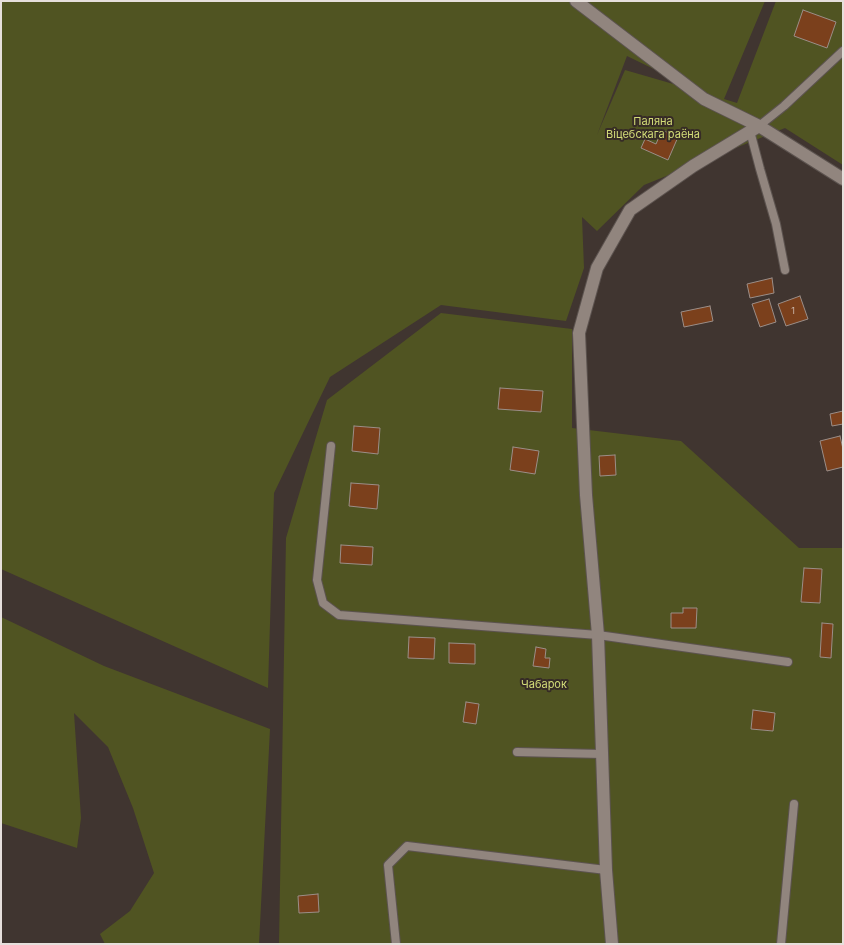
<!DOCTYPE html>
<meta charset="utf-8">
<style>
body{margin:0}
#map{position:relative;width:844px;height:945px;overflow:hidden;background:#403530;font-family:Inter,sans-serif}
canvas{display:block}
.frame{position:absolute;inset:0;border:2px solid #e6dfdc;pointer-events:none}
</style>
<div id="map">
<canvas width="844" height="945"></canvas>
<div class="frame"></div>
</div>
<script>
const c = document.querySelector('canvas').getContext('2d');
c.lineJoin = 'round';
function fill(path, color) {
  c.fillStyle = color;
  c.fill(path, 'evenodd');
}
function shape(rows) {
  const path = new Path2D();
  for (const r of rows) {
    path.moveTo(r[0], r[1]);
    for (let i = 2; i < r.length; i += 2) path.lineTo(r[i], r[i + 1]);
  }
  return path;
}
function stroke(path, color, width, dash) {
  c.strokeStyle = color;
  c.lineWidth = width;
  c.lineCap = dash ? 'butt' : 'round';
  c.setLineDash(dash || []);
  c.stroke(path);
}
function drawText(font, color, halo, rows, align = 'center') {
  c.font = font + ' Inter,sans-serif';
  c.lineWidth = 4;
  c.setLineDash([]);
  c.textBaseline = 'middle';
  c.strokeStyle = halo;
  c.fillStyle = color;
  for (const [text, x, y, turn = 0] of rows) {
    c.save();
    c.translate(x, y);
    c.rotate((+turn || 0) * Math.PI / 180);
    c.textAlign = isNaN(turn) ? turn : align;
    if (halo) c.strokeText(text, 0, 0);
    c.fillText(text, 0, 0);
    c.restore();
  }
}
fill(shape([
 [1,1,765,1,724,99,737,103,776,1,843,1,843,165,785,128,644,185,597,231,582,217,584,268,566,321,441,305,330,377,274,493,268,688,1,569],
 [627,56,701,92,625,70,597,135],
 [441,313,572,329,572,428,681,441,799,548,843,548,843,944,279,944,286,538,327,400],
 [1,617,104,666,270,729,259,944,105,944,100,934,130,911,154,873,133,808,108,747,74,713,81,818,77,848,1,823]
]), '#505422');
const building = shape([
 [803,10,836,22,827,48,794,36,803,10],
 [662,130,678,137,668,160,641,148,645,139,656,144,662,130],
 [772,278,774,293,750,298,747,284,772,278],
 [800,296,808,319,786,326,778,304,800,296],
 [769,299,776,322,760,327,752,304,769,299],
 [710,306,713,321,684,327,681,312,710,306],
 [500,388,543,391,541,412,498,409,500,388],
 [843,411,843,424,832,426,830,414,843,411],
 [354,426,380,428,378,454,352,451,354,426],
 [840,436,843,449,843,467,827,471,820,441,840,436],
 [513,447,539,451,535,474,510,470,513,447],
 [615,455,616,475,600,476,599,456,615,455],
 [351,483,379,485,377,509,349,506,351,483],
 [341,545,373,547,372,565,340,563,341,545],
 [804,568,822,569,820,603,801,602,804,568],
 [683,608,697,608,696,628,671,628,671,613,683,613,683,608],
 [822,623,833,624,831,658,820,657,822,623],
 [409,637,435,638,434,659,408,658,409,637],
 [449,643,475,644,475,664,449,663,449,643],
 [536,647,546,649,545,658,550,658,549,668,533,666,536,647],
 [466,702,479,704,476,724,463,722,466,702],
 [753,710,775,713,773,731,751,729,753,710],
 [318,894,319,912,299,913,298,896,318,894]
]);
fill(building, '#7b401c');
stroke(building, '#9b8e88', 1);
const lane = shape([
 [759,126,784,106,843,51],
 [750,131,760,169,776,224,785,270],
 [331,446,317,580,323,603,339,615,598,635,788,662],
 [517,752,602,754],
 [396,944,388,865,407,846,606,870],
 [781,944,794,804]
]);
const street = shape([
 [576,1,704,99,759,126,843,179],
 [612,944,606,870,598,635,586,495,579,333,597,268,630,210,693,166,759,126]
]);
stroke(lane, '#5c534f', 10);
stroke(street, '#5c534f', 14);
stroke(lane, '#91857e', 8);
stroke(street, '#91857e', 12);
drawText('9px', '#cbb7ac', null, [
 ["1",793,311]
]);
drawText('11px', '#d3dc78', '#362b26', [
 ["Паляна",653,122],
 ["Віцебскага раёна",653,135],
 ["Чабарок",544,685]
]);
</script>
